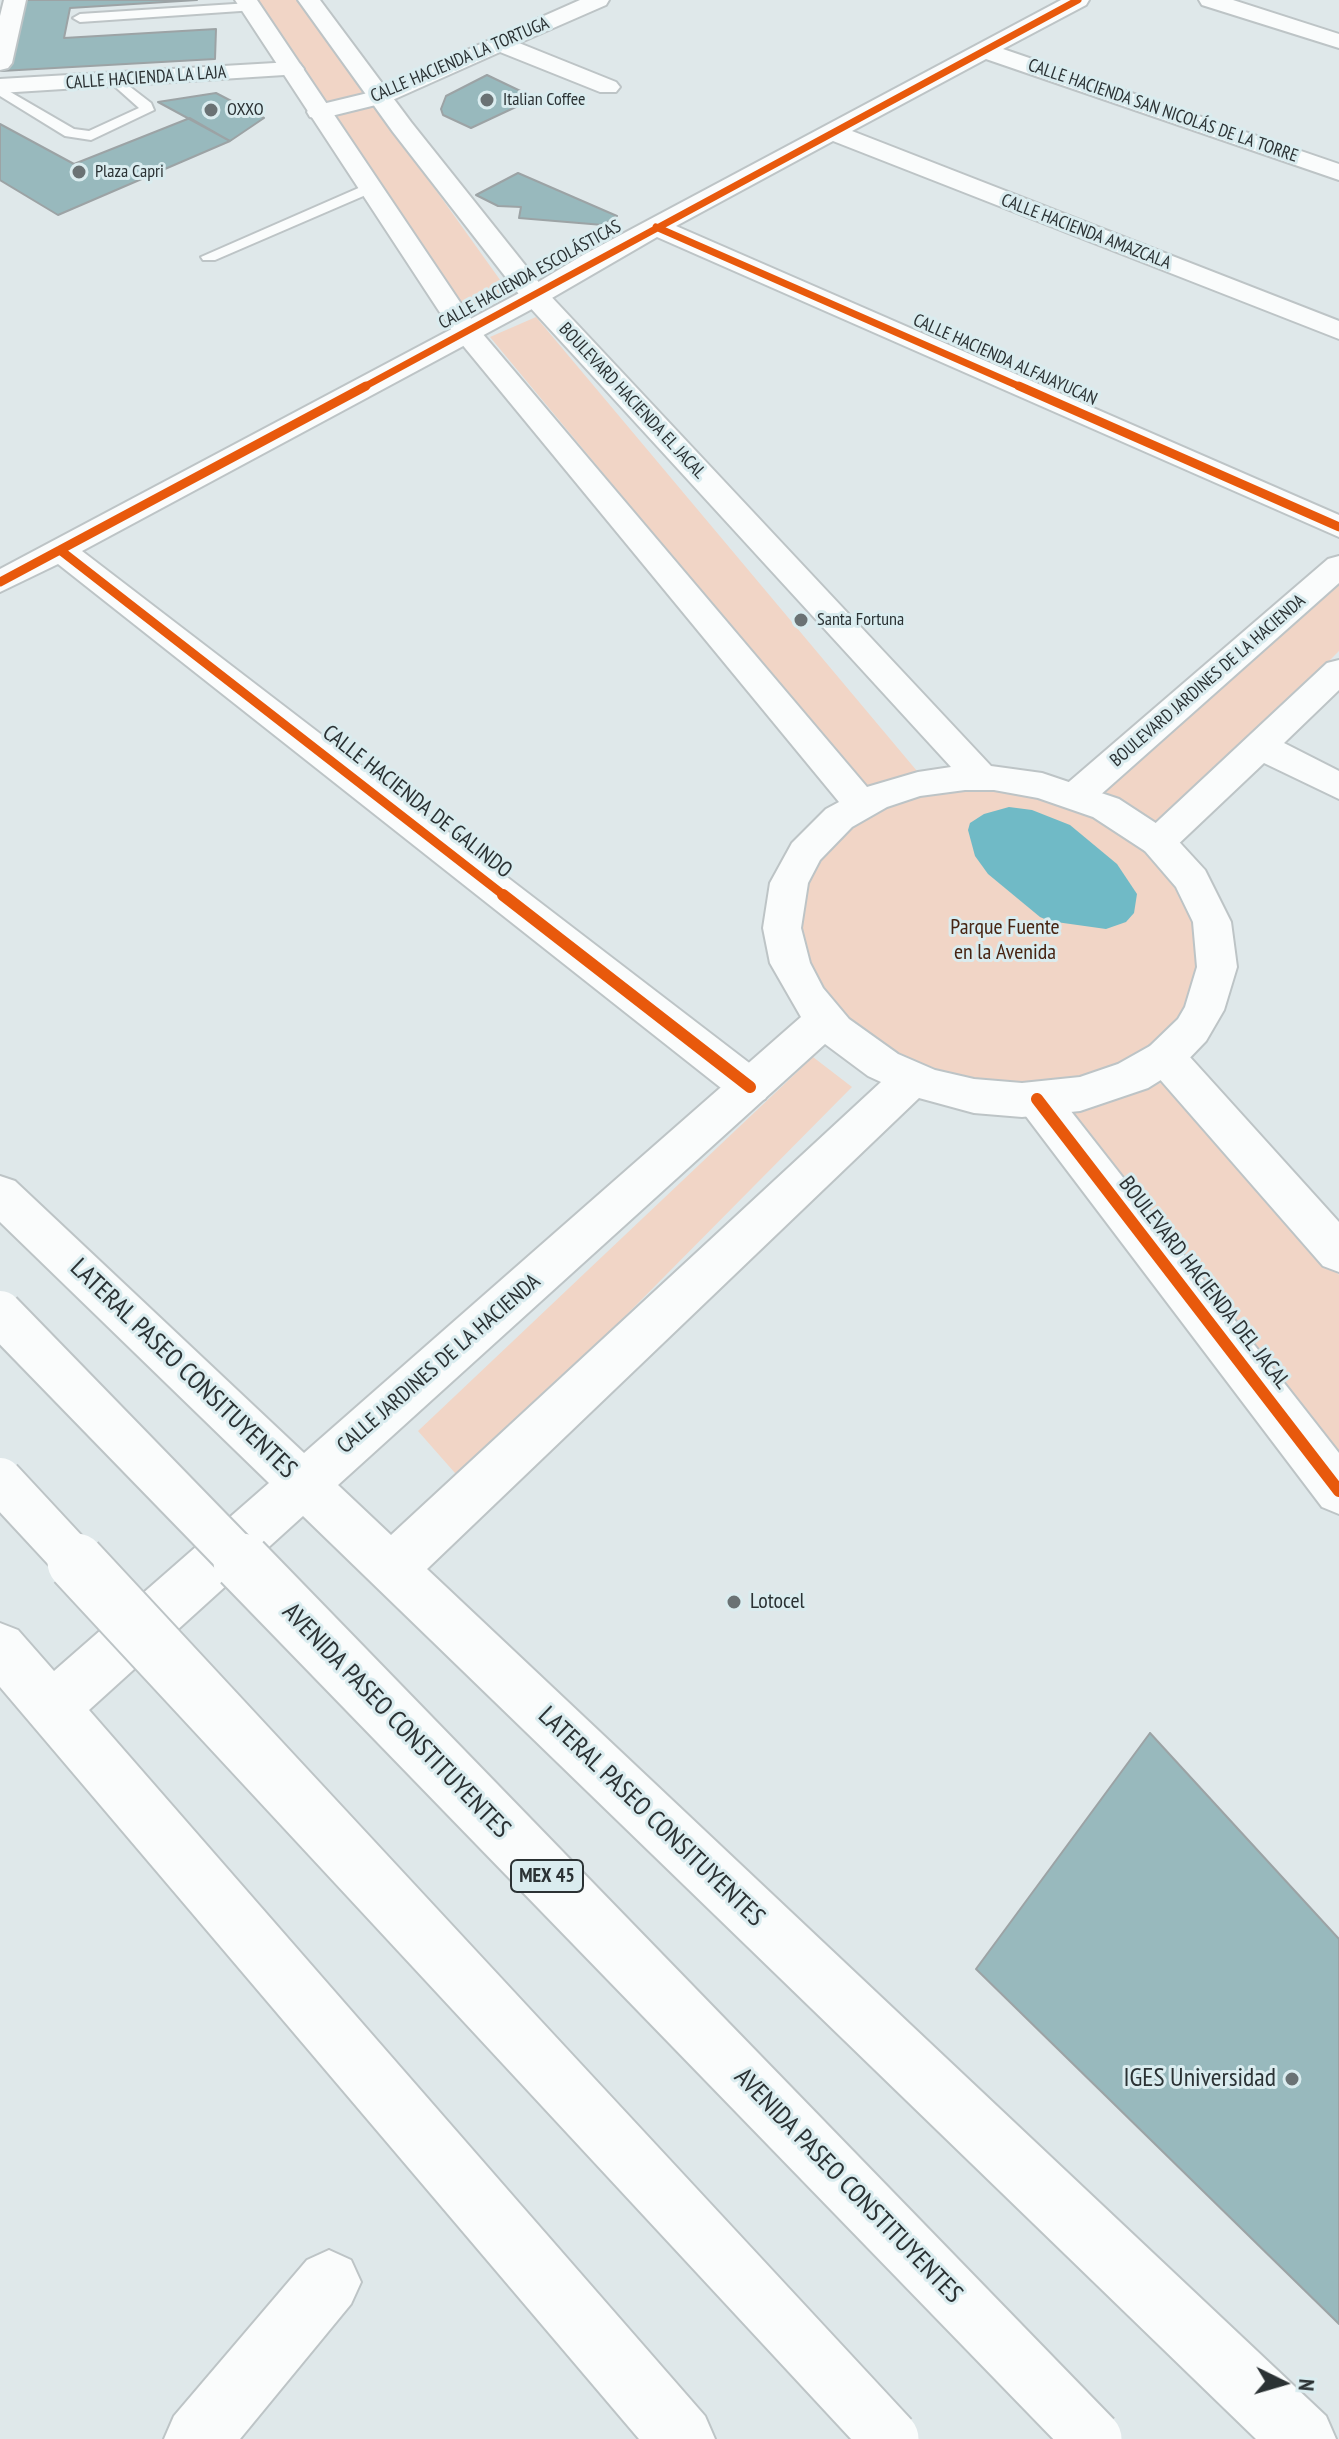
<!DOCTYPE html>
<meta charset="utf-8">
<style>
body{margin:0}
#map{position:relative;width:1339px;height:2439px;overflow:hidden;background:#dfe8ea;font-family:"PT Sans Narrow",sans-serif}
canvas{display:block}
.north{position:absolute;left:1243px;top:2343px;width:80px;height:80px;-webkit-text-stroke:6px #daecef;paint-order:stroke;rotate:95deg;font-size:22px;font-weight:700;line-height:32px;text-align:center;color:#2b3234}
.north::after{content:'';display:block;margin:auto;width:28px;height:36px;background:#2b3234;clip-path:polygon(50% 0,100% 100%,50% 72%,0 100%)}
</style>
<div id="map">
<canvas width="1339" height="2439"></canvas>
<div class="north">N</div>
</div>
<script>
const c = document.querySelector('canvas').getContext('2d');
c.lineJoin = 'round';
function fill(path, color) {
  c.fillStyle = color;
  c.fill(path, 'evenodd');
}
function shape(rows) {
  const path = new Path2D();
  for (const r of rows) {
    path.moveTo(r[0], r[1]);
    for (let i = 2; i < r.length; i += 2) path.lineTo(r[i], r[i + 1]);
  }
  return path;
}
function stroke(path, color, width, dash) {
  c.strokeStyle = color;
  c.lineWidth = width;
  c.lineCap = dash ? 'butt' : 'round';
  c.setLineDash(dash || []);
  c.stroke(path);
}
function drawText(font, color, halo, rows, align = 'center') {
  c.font = font + ' "PT Sans Narrow",sans-serif';
  c.lineWidth = 6;
  c.setLineDash([]);
  c.textBaseline = 'middle';
  c.strokeStyle = halo;
  c.fillStyle = color;
  for (const [text, x, y, turn = 0] of rows) {
    c.save();
    c.translate(x, y);
    c.rotate((+turn || 0) * Math.PI / 180);
    c.textAlign = isNaN(turn) ? turn : align;
    if (halo) c.strokeText(text, 0, 0);
    c.fillText(text, 0, 0);
    c.restore();
  }
}
fill(shape([
 [255,0,298,0,365,95,325,105],
 [375,105,508,291,464,312,333,114],
 [536,317,922,777,866,790,490,337],
 [1339,574,1339,651,1160,831,1096,798],
 [982,778,1133,824,1216,945,1174,1048,1037,1099,877,1061,792,968,799,862,888,792],
 [813,1057,852,1087,462,1481,418,1431],
 [1172,1080,1339,1275,1339,1460,1060,1110]
]), '#f1d5c6');
fill(shape([
 [1009,807,1032,810,1070,825,1117,864,1137,894,1134,913,1126,922,1106,929,1049,921,1040,917,988,874,975,856,968,830,970,823,984,814]
]), '#70bac6');
const building = shape([
 [17,0,197,0,70,8,64,38,216,29,215,59,1,71,17,0],
 [487,75,535,98,471,128,443,115,441,109,446,96,487,75],
 [216,93,264,118,230,141,158,102,216,93],
 [190,118,230,141,58,215,0,180,0,124,74,164,190,118],
 [518,173,617,216,603,225,519,218,521,207,498,206,476,195,518,173],
 [1150,1733,1339,1939,1339,2324,976,1969,1150,1733]
]);
fill(building, '#98b9bd');
stroke(building, '#9ca3a5', 2);
const lane = shape([
 [250,3,255,4,255,10,80,22,73,18,80,14,250,3],
 [116,76,151,103,154,110,91,140,65,136,0,96,0,86,74,129,89,131,139,108,111,83,111,77,116,76],
 [370,183,378,188,375,191,215,260,203,260,201,257,370,183]
]);
const street = shape([
 [4,0,26,0,12,63,8,68,0,70,0,16,4,0],
 [580,0,609,0,606,5,519,43,616,82,620,87,616,92,600,92,500,52,388,102,319,119,310,117,307,112,310,107,372,92,580,0],
 [1061,0,1089,0,1086,5,1003,49,1339,164,1339,180,986,59,852,131,1339,321,1339,339,833,141,676,226,1339,515,1339,537,657,237,545,302,82,551,765,1075,771,1087,765,1099,750,1104,735,1099,58,564,0,592,0,569,525,290,583,255,1061,0],
 [1199,0,1233,0,1339,34,1339,48,1202,5,1199,0],
 [292,62,300,64,304,69,300,74,0,93,0,79,292,62],
 [1339,556,1339,583,1089,805,1076,809,1063,805,1058,796,1063,787,1328,559,1339,556],
 [1339,660,1339,690,1284,743,1339,771,1339,799,1264,763,1171,851,1158,855,1145,851,1139,842,1145,833,1327,663,1339,660],
 [1165,1041,1180,1046,1339,1222,1339,1272,1323,1266,1150,1068,1144,1057,1150,1046,1165,1041],
 [1037,1082,1052,1087,1339,1453,1339,1514,1322,1507,1022,1111,1016,1099,1022,1087,1037,1082],
 [329,2250,351,2260,361,2282,351,2304,240,2439,164,2439,174,2416,307,2260,329,2250]
]);
const secondary = shape([
 [235,0,257,0,476,326,867,787,918,772,951,767,525,302,393,132,298,0,320,0,411,122,545,290,991,766,1042,773,1119,799,1171,833,1205,870,1231,922,1237,967,1224,1010,1206,1041,1180,1068,1148,1088,1080,1111,1022,1117,974,1113,919,1098,427,1569,1326,2416,1336,2439,1256,2439,303,1516,89,1710,705,2416,715,2439,639,2439,0,1687,0,1623,18,1630,54,1671,269,1483,0,1222,0,1176,15,1181,304,1453,801,1017,770,963,763,928,770,883,792,843,826,809,839,802,456,337,235,0],
 [965,790,994,790,1038,798,1093,817,1145,851,1176,887,1193,922,1197,967,1185,1007,1178,1019,1150,1046,1118,1064,1080,1077,1022,1083,974,1079,935,1070,898,1054,849,1019,823,988,810,963,801,928,808,883,820,860,852,827,887,807,920,796,965,790],
 [825,1044,868,1076,881,1082,391,1535,338,1485,825,1044]
]);
stroke(lane, '#bdc4c6', 4);
stroke(street, '#bdc4c6', 4);
stroke(secondary, '#bdc4c6', 4);
fill(lane, '#fafcfc');
fill(street, '#fafcfc');
fill(secondary, '#fafcfc');
const highwayBridgeFar1 = shape([
 [0,1313,244,1564],
 [0,1480,78,1564]
]);
const highwayBridge = shape([
 [76,1562,890,2439],
 [242,1562,1093,2439]
]);
stroke(highwayBridgeFar1, '#bdc4c6', 48, []);
stroke(highwayBridge, '#bdc4c6', 61, []);
stroke(highwayBridgeFar1, '#fafcfc', 44);
stroke(highwayBridge, '#fafcfc', 57);
stroke(shape([
 [656,227,1023,388],
 [362,388,1078,0]
]), '#e8590c', 7);
stroke(shape([
 [1019,386,1339,527],
 [60,550,506,897],
 [0,582,366,386]
]), '#e8590c', 9);
stroke(shape([
 [503,895,750,1087],
 [1037,1099,1339,1491]
]), '#e8590c', 12);
for (const [x, y, r, color] of [
 [487,100,8,"#6a7274"],
 [211,110,8,"#6a7274"],
 [79,172,8,"#6a7274"],
 [801,620,8,"#6a7274"],
 [734,1602,8,"#6a7274"],
 [1292,2079,8,"#6a7274"]
]) {
  const dot = new Path2D();
  dot.arc(x, y, r, 0, 2 * Math.PI);
  c.fillStyle = color;
  c.fill(dot);
  stroke(dot, '#daecef', 3);
}
drawText('18px', '#2b3234', '#daecef', [
 ["CALLE HACIENDA LA TORTUGA",460,60,-23],
 ["CALLE HACIENDA LA LAJA",146,78,-4],
 ["CALLE HACIENDA SAN NICOLÁS DE LA TORRE",1163,111,19],
 ["CALLE HACIENDA AMAZCALA",1086,232,21],
 ["CALLE HACIENDA ESCOLÁSTICAS",530,275,-29],
 ["CALLE HACIENDA ALFAJAYUCAN",1005,360,24],
 ["BOULEVARD HACIENDA EL JACAL",632,401,47],
 ["BOULEVARD JARDINES DE LA HACIENDA",1208,681,-41]
]);
drawText('18px', '#2b3234', '#daecef', [
 ["Italian Coffee",503,100],
 ["OXXO",227,110],
 ["Plaza Capri",95,172],
 ["Santa Fortuna",817,620]
], 'left');
for (const [x, y, w] of [
 [547,1876,72]
]) {
  const box = new Path2D();
  box.roundRect(x - w / 2, y - 16, w, 32, 6);
  c.fillStyle = '#daecef';
  c.fill(box);
  stroke(box, '#2b3234', 2);
}
drawText('bold 20px', '#2b3234', null, [
 ["MEX 45",547,1876]
]);
drawText('22px', '#2b3234', '#daecef', [
 ["CALLE HACIENDA DE GALINDO",417,802,38],
 ["BOULEVARD HACIENDA DEL JACAL",1204,1283,52],
 ["CALLE JARDINES DE LA HACIENDA",439,1364,-41]
]);
drawText('22px', '#472412', '#daecef', [
 ["Parque Fuente",1005,928],
 ["en la Avenida",1005,953]
]);
drawText('22px', '#2b3234', '#daecef', [
 ["Lotocel",750,1602]
], 'left');
drawText('26px', '#2b3234', '#daecef', [
 ["LATERAL PASEO CONSITUYENTES",183,1369,44],
 ["AVENIDA PASEO CONSTITUYENTES",396,1721,46],
 ["LATERAL PASEO CONSITUYENTES",651,1817,44],
 ["AVENIDA PASEO CONSTITUYENTES",848,2186,46]
]);
drawText('26px', '#2b3234', '#daecef', [
 ["IGES Universidad",1276,2079]
], 'right');
</script>
